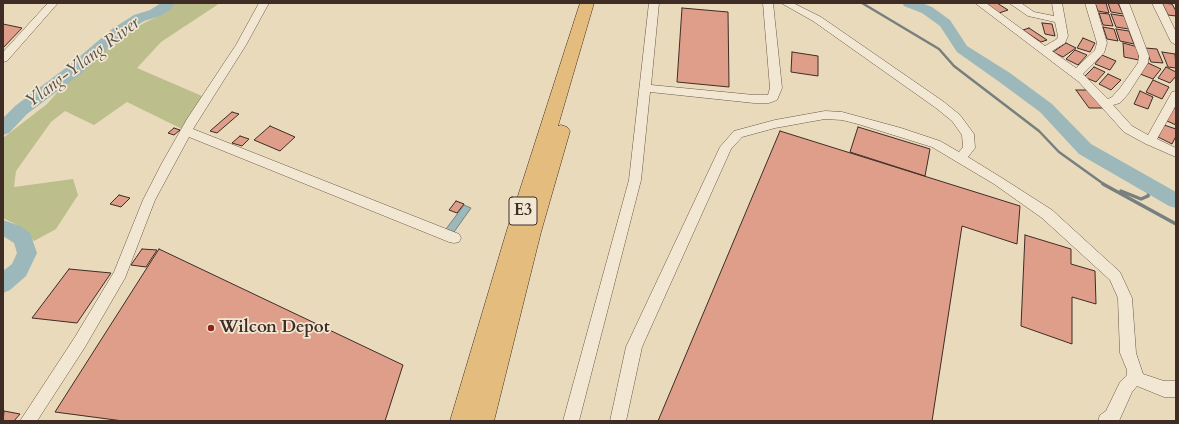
<!DOCTYPE html>
<style>
body{margin:0}
#map{position:relative;width:1179px;height:424px;overflow:hidden;background:#e9dabb;font-family:Cardo,serif}
canvas{display:block}
.frame{position:absolute;inset:0;border:4px solid #3f2c25;pointer-events:none}
</style>
<div id="map">
<canvas width="1179" height="424"></canvas>
<div class="frame"></div>
</div>
<script>
const c = document.querySelector('canvas').getContext('2d');
c.lineJoin = 'round';
function fill(path, color) {
  c.fillStyle = color;
  c.fill(path, 'evenodd');
}
function shape(rows) {
  const path = new Path2D();
  for (const r of rows) {
    path.moveTo(r[0], r[1]);
    for (let i = 2; i < r.length; i += 2) path.lineTo(r[i], r[i + 1]);
  }
  return path;
}
function stroke(path, color, width, dash) {
  c.strokeStyle = color;
  c.lineWidth = width;
  c.lineCap = dash ? 'butt' : 'round';
  c.setLineDash(dash || []);
  c.stroke(path);
}
function drawText(font, color, halo, rows, align = 'center') {
  c.font = font + ' Cardo,serif';
  c.lineWidth = 3.5;
  c.setLineDash([]);
  c.textBaseline = 'middle';
  c.strokeStyle = halo;
  c.fillStyle = color;
  for (const [text, x, y, turn = 0] of rows) {
    c.save();
    c.translate(x, y);
    c.rotate((+turn || 0) * Math.PI / 180);
    c.textAlign = isNaN(turn) ? turn : align;
    if (halo) c.strokeText(text, 0, 0);
    c.fillText(text, 0, 0);
    c.restore();
  }
}
fill(shape([
 [173,3,220,3,161,42,137,68,202,96,182,129,127,102,94,125,65,111,51,122,16,171,14,187,73,179,78,195,56,229,34,241,19,226,3,218,3,138,47,104,70,78,80,73,97,53,144,23,167,12]
]), '#bcbe8c');
const water = shape([
 [464,205,471,208,454,232,446,229,464,205]
]);
fill(water, '#9db8bb');
stroke(water, '#77807f', 1);
stroke(shape([
 [862,3,939,49,954,66,1039,131,1059,152,1105,185]
]), '#77807f', 2.5);
stroke(shape([
 [1103,184,1176,224],
 [1121,191,1141,199,1148,196,1150,189,1170,198]
]), '#77807f', 3.5);
fill(shape([
 [161,3,175,3,169,11,160,16,144,21,122,35,83,72,27,114,9,133,3,135,3,118,15,106,71,64,112,29,134,15,150,10,161,3],
 [902,3,922,3,932,7,950,20,967,46,1010,73,1052,104,1091,144,1176,192,1176,208,1169,206,1079,154,1040,112,998,81,957,52,940,26,922,13,904,6,902,3],
 [3,220,20,226,30,233,37,253,26,276,10,290,3,293,3,271,12,264,17,253,14,243,3,236,3,220]
]), '#9db8bb');
const building = shape([
 [985,3,997,3,1008,10,999,13,985,3],
 [1095,3,1106,3,1109,13,1098,11,1095,3],
 [1108,3,1118,3,1123,14,1111,12,1108,3],
 [1162,3,1172,4,1176,11,1176,16,1168,15,1162,3],
 [682,8,728,12,729,87,677,82,682,8],
 [1099,13,1109,14,1113,26,1103,25,1099,13],
 [1111,14,1124,16,1129,29,1116,27,1111,14],
 [1042,23,1052,24,1055,36,1045,34,1042,23],
 [3,24,22,28,3,48,3,24],
 [1103,27,1114,29,1118,41,1107,39,1103,27],
 [1029,28,1047,40,1041,42,1023,30,1029,28],
 [1116,29,1129,31,1134,44,1120,41,1116,29],
 [1083,38,1095,43,1090,52,1077,48,1083,38],
 [1066,43,1076,48,1063,57,1053,52,1066,43],
 [1123,43,1138,47,1139,60,1124,57,1123,43],
 [1145,48,1157,49,1163,63,1151,62,1145,48],
 [1075,50,1087,55,1078,65,1066,59,1075,50],
 [792,52,818,56,818,76,791,72,792,52],
 [1162,52,1175,54,1176,68,1168,67,1162,52],
 [1102,55,1116,61,1110,70,1095,64,1102,55],
 [1148,63,1161,69,1153,79,1140,74,1148,63],
 [1094,67,1105,72,1096,82,1084,77,1094,67],
 [1166,67,1176,72,1176,76,1170,83,1158,78,1166,67],
 [1108,74,1121,80,1111,90,1099,84,1108,74],
 [1153,80,1169,87,1162,99,1146,92,1153,80],
 [1076,90,1090,90,1103,108,1089,108,1076,90],
 [1140,91,1153,97,1148,109,1134,104,1140,91],
 [1174,108,1176,109,1176,125,1165,120,1174,108],
 [232,112,239,114,217,133,210,131,232,112],
 [1164,125,1176,129,1176,136,1172,144,1158,137,1164,125],
 [270,126,295,137,280,151,254,140,270,126],
 [858,127,930,149,925,176,850,152,858,127],
 [174,128,180,130,174,135,168,133,174,128],
 [780,131,1020,206,1017,244,962,226,932,421,658,421,780,131],
 [240,136,249,139,242,146,232,143,240,136],
 [119,195,130,198,121,207,110,204,119,195],
 [456,201,464,204,457,213,449,210,456,201],
 [1025,235,1071,249,1071,264,1095,271,1096,304,1072,297,1072,344,1021,326,1025,235],
 [142,249,157,250,146,267,131,265,142,249],
 [159,249,403,365,385,421,123,421,55,412,159,249],
 [69,269,111,273,77,323,32,318,69,269],
 [4,411,20,414,14,421,3,421,4,411]
]);
fill(building, '#de9e89');
stroke(building, '#3f2c25', 1);
const minor = shape([
 [48,3,58,3,7,61,3,62,3,52,48,3],
 [259,3,269,3,246,45,193,129,459,234,461,238,459,242,454,243,449,242,189,137,155,200,125,278,85,347,37,421,20,421,75,337,114,272,143,200,162,163,187,119,236,45,259,3],
 [649,3,659,3,651,85,754,95,768,95,770,88,763,3,773,3,782,88,777,100,769,103,754,103,650,92,641,180,579,421,563,421,629,180,649,3],
 [781,3,793,3,821,17,944,102,960,115,974,134,975,148,968,157,1002,178,1052,210,1120,272,1132,298,1136,353,1143,374,1164,381,1176,381,1176,397,1164,397,1137,386,1132,392,1119,421,1098,421,1100,415,1106,411,1120,382,1127,375,1127,370,1120,353,1118,298,1110,280,1042,218,994,184,932,147,858,124,842,120,825,119,775,128,742,137,731,149,642,347,626,421,610,421,626,347,720,147,734,131,775,120,825,111,842,112,901,128,940,141,959,152,963,147,962,135,952,121,936,108,813,21,781,3],
 [975,3,986,3,1045,46,1057,39,1058,36,1055,22,1028,16,1009,3,1021,3,1034,12,1054,16,1052,3,1062,3,1068,36,1065,43,1052,51,1076,68,1095,50,1097,43,1085,3,1095,3,1107,43,1104,53,1083,74,1108,99,1112,97,1120,88,1138,63,1139,56,1119,3,1129,3,1149,56,1148,63,1128,94,1120,103,1113,105,1132,126,1148,135,1172,92,1176,91,1176,105,1157,139,1176,148,1176,157,1146,144,1124,132,1079,82,975,3],
 [1152,3,1162,3,1176,32,1176,45,1171,42,1152,3]
]);
const highway = shape([
 [580,3,594,3,558,126,561,125,567,127,570,131,541,232,494,421,450,421,507,230,580,3]
]);
stroke(minor, '#6a584a', 1);
stroke(highway, '#3f2c25', 1);
fill(minor, '#f1e7d3');
fill(highway, '#e4bd7e');
for (const [x, y, r, color] of [
 [211,328,4,"#8f2418"]
]) {
  const dot = new Path2D();
  dot.arc(x, y, r, 0, 2 * Math.PI);
  c.fillStyle = color;
  c.fill(dot);
  stroke(dot, '#f1e7d3', 1.5);
}
for (const [x, y, w] of [
 [523,211,28]
]) {
  const box = new Path2D();
  box.roundRect(x - w / 2, y - 14, w, 28, 3);
  c.fillStyle = '#f1e7d3';
  c.fill(box);
  stroke(box, '#3f2c25', 1);
}
drawText('bold 16px', '#3f2c25', null, [
 ["E3",523,211]
]);
drawText('bold 17px', '#3f2c25', '#f1e7d3', [
 ["Wilcon Depot",219,328]
], 'left');
drawText('italic 18px', '#564f4a', '#f1e7d3', [
 ["Ylang-Ylang River",83,63,-37]
]);
</script>
